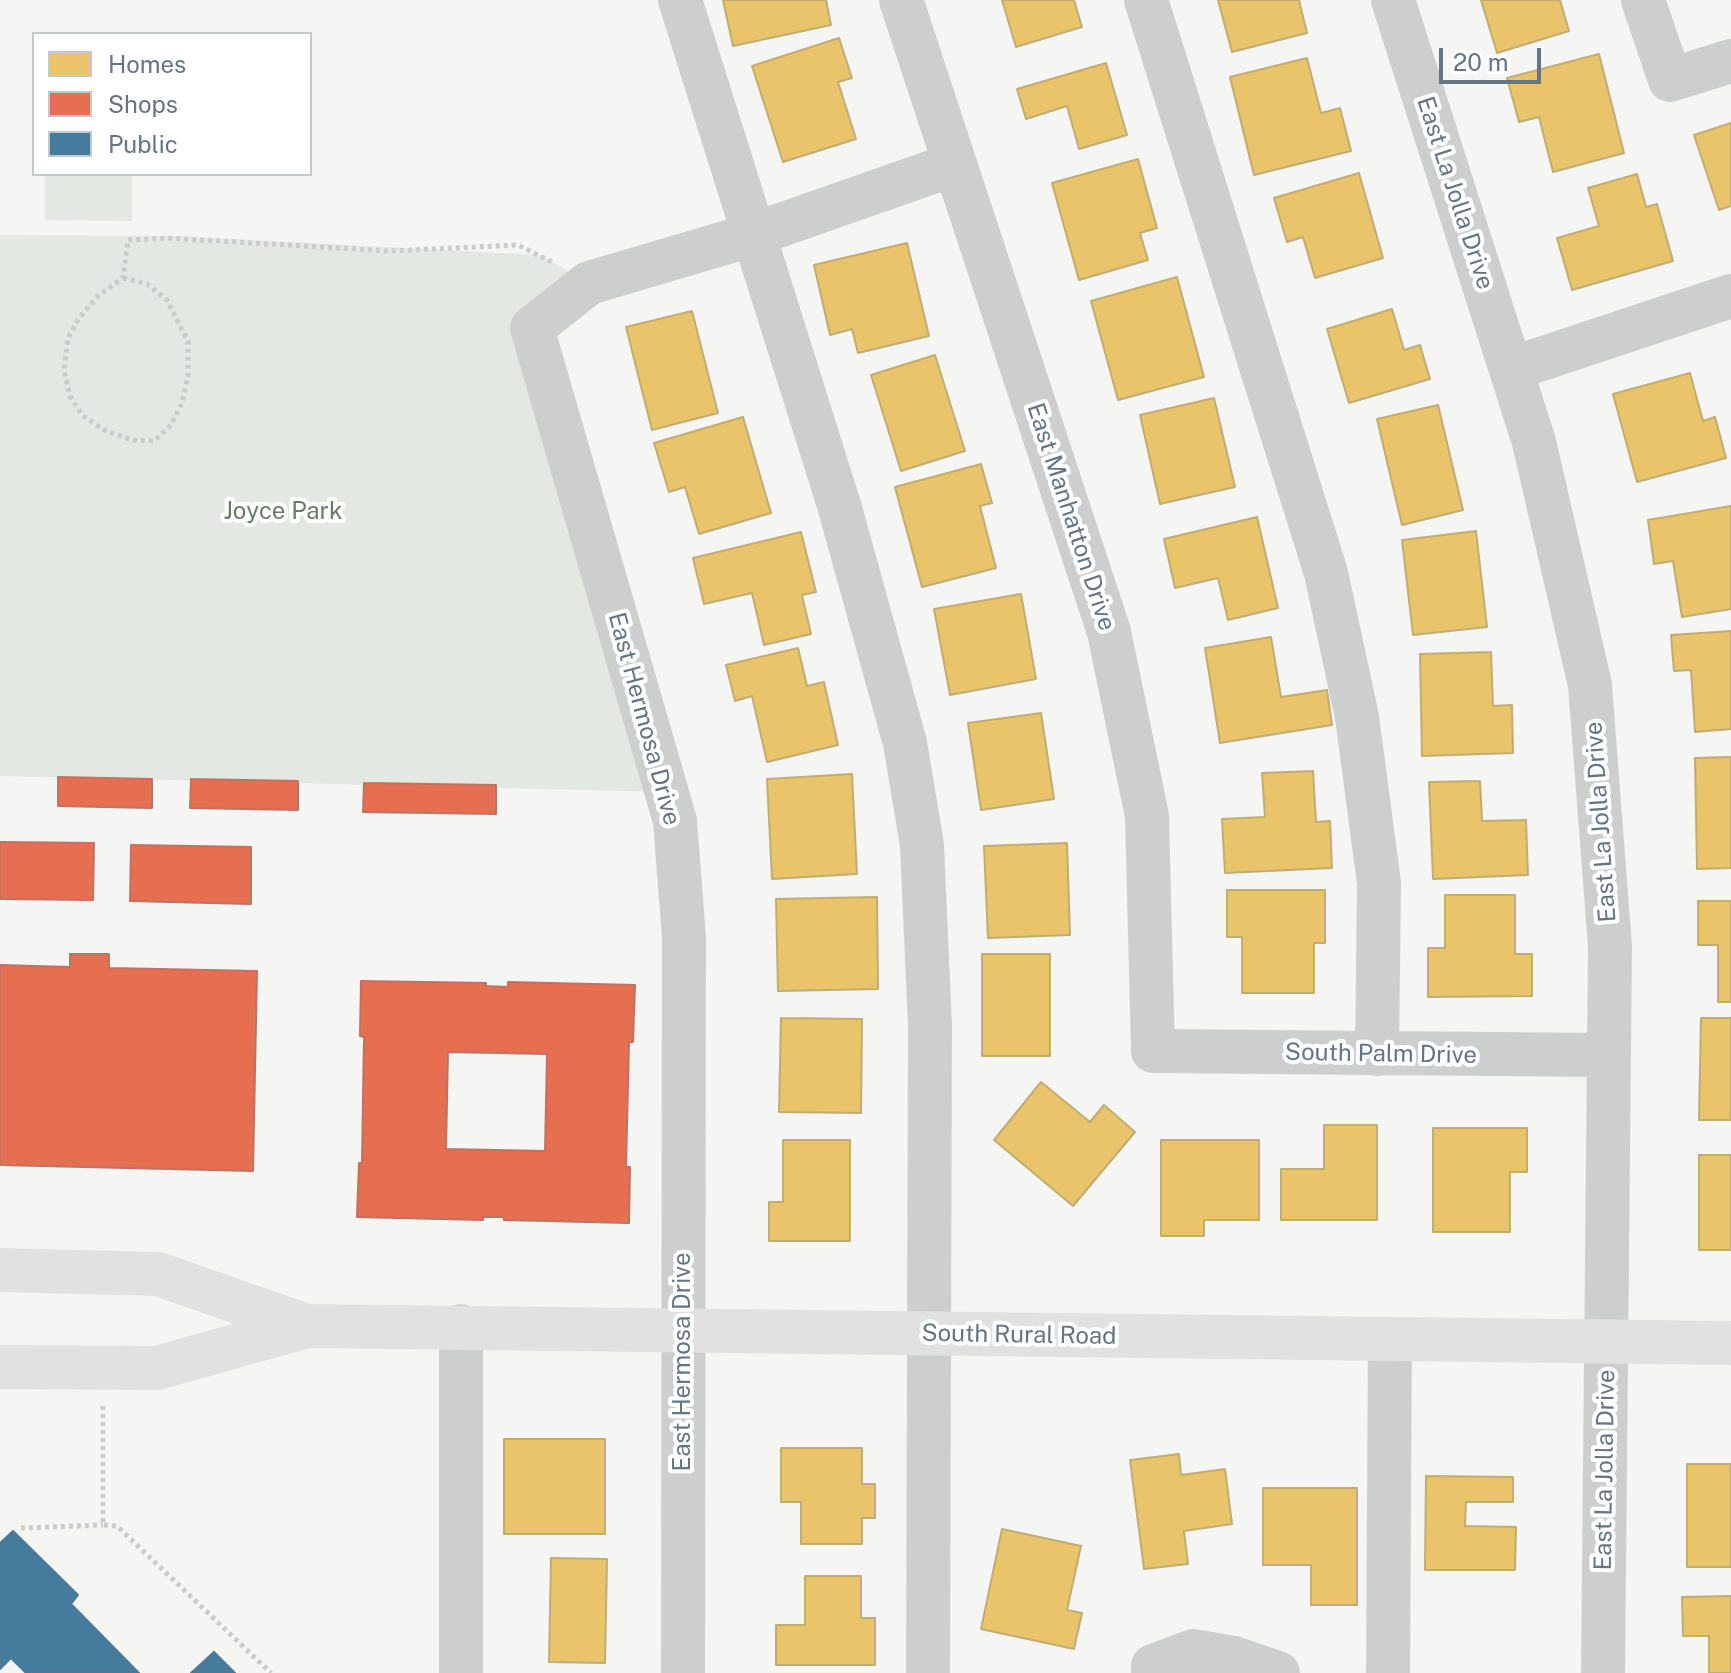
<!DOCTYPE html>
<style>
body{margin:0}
#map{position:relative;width:1731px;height:1673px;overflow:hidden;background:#f5f5f4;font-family:"Public Sans",sans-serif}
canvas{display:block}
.legend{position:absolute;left:32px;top:32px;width:280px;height:144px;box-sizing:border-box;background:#fff;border:2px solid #c1c8ce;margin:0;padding:10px 14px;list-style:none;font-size:24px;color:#647585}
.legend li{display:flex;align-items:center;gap:16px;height:40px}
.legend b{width:40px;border:2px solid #c1c8ce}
.scale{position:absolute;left:1439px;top:48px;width:102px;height:36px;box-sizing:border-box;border:4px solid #647585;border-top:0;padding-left:10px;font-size:24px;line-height:28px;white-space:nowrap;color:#647585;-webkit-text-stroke:6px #fff;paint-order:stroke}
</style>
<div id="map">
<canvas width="1731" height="1673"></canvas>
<ul class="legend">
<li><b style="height:22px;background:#e9c46a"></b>Homes</li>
<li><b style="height:22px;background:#e76f51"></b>Shops</li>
<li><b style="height:22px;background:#457b9d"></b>Public</li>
</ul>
<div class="scale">20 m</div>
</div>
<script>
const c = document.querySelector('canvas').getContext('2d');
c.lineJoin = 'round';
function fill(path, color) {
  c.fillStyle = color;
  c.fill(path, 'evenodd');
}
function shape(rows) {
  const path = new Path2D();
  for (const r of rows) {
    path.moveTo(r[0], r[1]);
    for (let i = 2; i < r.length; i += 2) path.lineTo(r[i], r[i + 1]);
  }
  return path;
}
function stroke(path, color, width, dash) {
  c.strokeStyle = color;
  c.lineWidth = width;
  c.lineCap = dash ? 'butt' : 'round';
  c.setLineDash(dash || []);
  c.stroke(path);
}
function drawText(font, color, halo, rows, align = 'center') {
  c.font = font + ' "Public Sans",sans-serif';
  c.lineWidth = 8;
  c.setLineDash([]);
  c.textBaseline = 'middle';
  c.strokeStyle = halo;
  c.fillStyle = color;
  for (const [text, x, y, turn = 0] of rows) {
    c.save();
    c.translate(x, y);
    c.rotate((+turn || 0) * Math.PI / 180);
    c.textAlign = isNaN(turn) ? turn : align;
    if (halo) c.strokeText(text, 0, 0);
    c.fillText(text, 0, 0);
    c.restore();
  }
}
fill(shape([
 [45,174,132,174,132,221,45,220],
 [0,235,175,236,540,255,589,283,532,329,667,792,0,776]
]), '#e4e8e2');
const homes = shape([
 [723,0,826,0,831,25,733,46,723,0],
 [1002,0,1074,0,1082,27,1016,47,1002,0],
 [1218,0,1299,0,1307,33,1232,52,1218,0],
 [1481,0,1560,0,1569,31,1497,53,1481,0],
 [839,38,852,78,838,82,856,139,783,162,752,66,839,38],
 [1599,54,1624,153,1553,172,1539,117,1519,122,1507,78,1599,54],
 [1307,58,1321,113,1340,108,1351,151,1254,175,1230,77,1307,58],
 [1106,63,1127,135,1079,149,1067,106,1026,119,1017,89,1106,63],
 [1731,123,1731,206,1719,210,1694,135,1731,123],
 [1138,159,1157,228,1140,233,1148,260,1079,280,1052,183,1138,159],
 [1359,173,1383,258,1315,278,1303,237,1287,242,1274,198,1359,173],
 [1637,174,1646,207,1657,204,1673,261,1572,290,1557,238,1599,226,1588,188,1637,174],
 [907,243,929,336,858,353,852,329,830,335,814,265,907,243],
 [1177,277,1204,377,1118,400,1091,301,1177,277],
 [1392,309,1404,350,1420,345,1430,379,1349,403,1327,329,1392,309],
 [692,311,718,413,652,430,626,327,692,311],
 [935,355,965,451,901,471,871,375,935,355],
 [1690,373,1703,421,1715,417,1726,458,1637,482,1613,394,1690,373],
 [1214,398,1235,487,1160,504,1140,415,1214,398],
 [1438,405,1463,510,1402,525,1377,419,1438,405],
 [743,417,771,513,699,534,685,487,669,492,654,443,743,417],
 [981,464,992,503,980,506,996,568,922,587,895,487,981,464],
 [1731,506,1731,609,1682,617,1673,561,1654,564,1648,520,1731,506],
 [1257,517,1278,608,1228,620,1218,578,1175,588,1164,539,1257,517],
 [1476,531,1487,627,1413,635,1402,540,1476,531],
 [801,532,816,592,802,595,811,634,764,645,752,593,704,604,693,558,801,532],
 [1021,594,1036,679,950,695,934,609,1021,594],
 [1731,631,1731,729,1695,732,1691,670,1674,671,1671,635,1731,631],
 [1271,637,1281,697,1327,690,1332,725,1220,743,1205,648,1271,637],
 [798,648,807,686,824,682,838,745,767,762,752,696,735,701,726,665,798,648],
 [1491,652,1493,706,1512,705,1513,753,1422,756,1420,654,1491,652],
 [1041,713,1054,799,981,810,968,723,1041,713],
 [1731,757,1731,868,1697,869,1695,758,1731,757],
 [1313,771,1316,822,1330,821,1332,868,1225,873,1222,819,1265,817,1262,773,1313,771],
 [852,774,857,874,772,879,767,779,852,774],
 [1480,781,1482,821,1526,820,1528,875,1433,879,1429,782,1480,781],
 [1067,843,1070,935,988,938,984,846,1067,843],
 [1227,890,1325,890,1325,943,1314,943,1314,993,1242,993,1242,937,1227,937,1227,890],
 [1445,895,1515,895,1515,954,1532,954,1532,996,1428,997,1428,948,1445,948,1445,895],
 [877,897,878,989,778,991,776,899,877,897],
 [1698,901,1731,901,1731,1002,1718,1002,1718,945,1698,945,1698,901],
 [982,954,1050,954,1050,1056,982,1056,982,954],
 [781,1018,862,1019,861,1113,779,1112,781,1018],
 [1701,1018,1731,1018,1731,1120,1699,1120,1701,1018],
 [1041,1082,1090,1122,1104,1105,1135,1132,1073,1206,994,1140,1041,1082],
 [1324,1125,1377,1125,1377,1220,1281,1220,1281,1169,1324,1169,1324,1125],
 [1433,1128,1527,1128,1527,1172,1510,1172,1510,1232,1433,1232,1433,1128],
 [783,1140,850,1140,850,1241,769,1241,769,1202,783,1202,783,1140],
 [1161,1140,1259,1140,1259,1220,1204,1220,1204,1236,1161,1236,1161,1140],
 [1699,1155,1731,1155,1731,1250,1699,1250,1699,1155],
 [504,1439,605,1439,605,1534,504,1534,504,1439],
 [781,1448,862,1448,862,1484,875,1484,875,1518,862,1518,862,1544,801,1544,801,1502,781,1502,781,1448],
 [1179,1454,1181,1475,1225,1469,1232,1524,1184,1531,1188,1564,1144,1569,1130,1460,1179,1454],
 [1687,1464,1731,1464,1731,1567,1687,1567,1687,1464],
 [1426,1476,1513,1477,1513,1502,1466,1502,1465,1526,1516,1527,1515,1570,1425,1570,1426,1476],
 [1263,1488,1357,1488,1357,1605,1311,1605,1311,1565,1263,1565,1263,1488],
 [1002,1529,1081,1546,1067,1610,1082,1613,1074,1649,981,1629,1002,1529],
 [551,1558,607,1559,605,1663,549,1662,551,1558],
 [805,1576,861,1576,861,1618,875,1618,875,1665,776,1665,776,1625,805,1625,805,1576],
 [1731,1596,1731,1673,1709,1673,1709,1636,1683,1636,1682,1597,1731,1596]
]);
fill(homes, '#e9c46a');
stroke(homes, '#c1ac72', 2);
const shops = shape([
 [58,777,152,779,152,808,58,806,58,777],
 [191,779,298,781,298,810,190,808,191,779],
 [364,783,496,785,496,814,363,812,364,783],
 [0,842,94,843,93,900,0,899,0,842],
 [131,845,251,847,251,904,130,901,131,845],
 [70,954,109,954,109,968,257,971,253,1171,0,1165,0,965,70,967,70,954],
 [361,981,486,983,486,986,508,987,508,982,635,985,633,1042,629,1042,626,1167,630,1167,629,1223,504,1220,504,1217,483,1217,483,1220,357,1217,359,1163,362,1163,364,1037,360,1036,361,981],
 [448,1052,547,1054,545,1151,446,1149,448,1052]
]);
fill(shops, '#e76f51');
stroke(shops, '#c07161', 2);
const public = shape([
 [13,1531,78,1595,71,1604,139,1673,26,1673,11,1658,0,1669,0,1543,13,1531],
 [214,1652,235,1673,191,1673,214,1652]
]);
fill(public, '#457b9d');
stroke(public, '#4e7996', 2);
stroke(shape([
 [123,278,147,284,167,300,188,342,188,376,182,403,171,425,154,441,132,440,104,430,82,415,70,396,64,370,68,338,79,318,98,296,123,278,128,240,168,238,389,251,518,245,554,263],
 [103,1406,103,1525,117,1526,271,1673],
 [21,1528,103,1525]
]), '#cacbcc', 5, [4, 4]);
stroke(shape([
 [680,0,839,505,905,743,922,845,930,1027,928,1673],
 [901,0,1109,632,1147,816,1153,1051,1609,1055],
 [1146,0,1326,573,1357,717,1379,883,1377,1054],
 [1393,0,1534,442,1590,685,1610,947,1603,1673],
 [1643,0,1670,80,1731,61],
 [1511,369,1731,296],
 [461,1326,461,1673],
 [683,1673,684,937,675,821,532,328,589,283,755,234,955,164],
 [1153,1673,1153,1666,1193,1651,1234,1658,1278,1673],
 [1388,1673,1390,1339]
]), '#cdcfcf', 44);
stroke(shape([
 [0,1270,158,1274,307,1326],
 [0,1367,157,1368,307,1326,1731,1343]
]), '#e1e1e2', 44);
drawText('24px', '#647585', '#fff', [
 ["East La Jolla Drive",1455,193,72],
 ["East Manhatton Drive",1071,517,72],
 ["East Hermosa Drive",644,719,75],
 ["East La Jolla Drive",1601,822,-94],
 ["South Palm Drive",1381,1054,1],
 ["South Rural Road",1019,1335,1],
 ["East Hermosa Drive",683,1362,-90],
 ["East La Jolla Drive",1605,1470,-89]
]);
drawText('24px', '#677c64', '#fff', [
 ["Joyce Park",283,512]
]);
</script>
